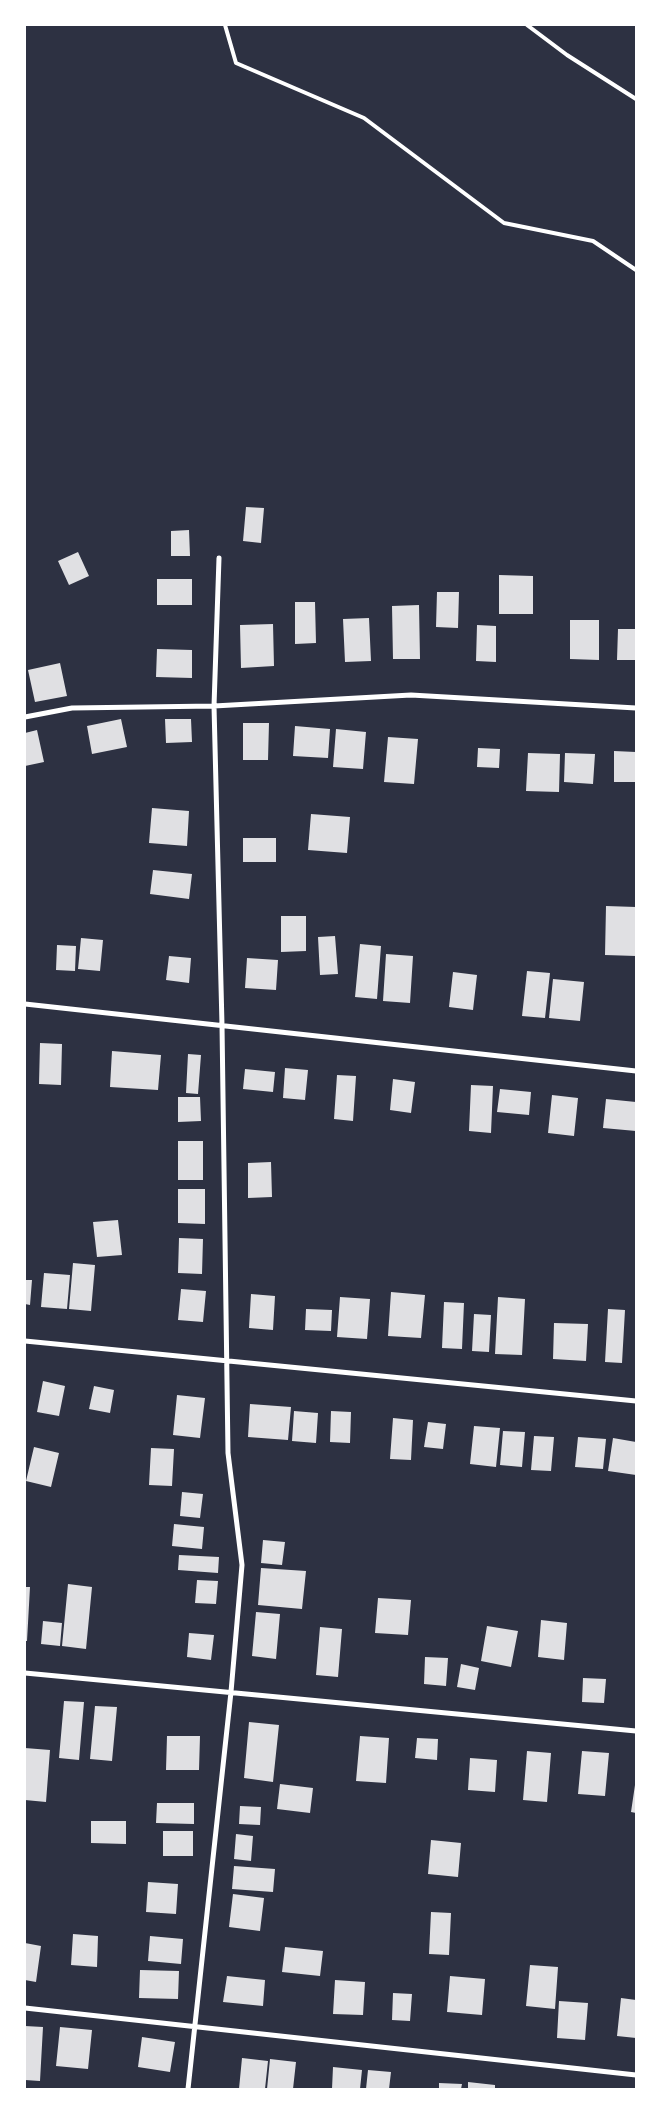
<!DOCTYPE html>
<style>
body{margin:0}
#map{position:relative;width:661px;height:2114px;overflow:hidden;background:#2d3142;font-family:"DM Sans",sans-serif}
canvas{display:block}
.frame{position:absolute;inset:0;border:26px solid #fff;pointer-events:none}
</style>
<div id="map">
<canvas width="661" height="2114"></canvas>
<div class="frame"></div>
</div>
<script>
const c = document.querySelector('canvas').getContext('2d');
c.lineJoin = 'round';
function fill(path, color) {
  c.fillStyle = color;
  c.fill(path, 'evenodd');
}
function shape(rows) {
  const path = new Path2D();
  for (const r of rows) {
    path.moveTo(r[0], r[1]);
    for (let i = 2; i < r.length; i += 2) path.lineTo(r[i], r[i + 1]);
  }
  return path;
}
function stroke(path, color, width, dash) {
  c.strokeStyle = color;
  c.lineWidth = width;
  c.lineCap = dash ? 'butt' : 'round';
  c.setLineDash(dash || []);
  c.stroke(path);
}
fill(shape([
 [246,507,264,508,261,543,243,541],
 [189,530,190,556,171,556,171,531],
 [78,552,89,576,69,585,58,561],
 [499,575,533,576,533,614,499,614],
 [157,579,192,579,192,605,157,605],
 [437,592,459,592,458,628,436,627],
 [295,602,315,602,316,643,295,644],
 [419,605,420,659,393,659,392,606],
 [369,618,371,661,345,662,343,619],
 [570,620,599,620,599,660,570,659],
 [273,624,274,666,241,668,240,625],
 [477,625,496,626,496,662,476,661],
 [618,629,636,629,636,660,617,660],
 [157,649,192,650,192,678,156,677],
 [60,663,67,696,35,702,28,670],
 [121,719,127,747,92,754,87,726],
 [165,719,191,719,192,742,166,743],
 [243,723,269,723,268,760,243,760],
 [295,726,330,729,328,758,293,756],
 [336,729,366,732,363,769,333,767],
 [37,730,44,762,25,766,25,733],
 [388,737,418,739,414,784,384,782],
 [478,748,500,749,499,768,477,767],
 [614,751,636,752,636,782,614,782],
 [528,753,560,754,559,792,526,791],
 [565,753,595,754,593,784,564,782],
 [152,808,189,811,187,846,149,843],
 [311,814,350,817,347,853,308,850],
 [243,838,276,838,276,862,243,862],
 [153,870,192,874,189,899,150,894],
 [606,906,636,907,636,956,605,955],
 [281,916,306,916,306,951,281,952],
 [335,936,338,974,320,975,318,937],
 [81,938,103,940,100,971,78,969],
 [360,944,381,946,377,999,355,997],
 [57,945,76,946,75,971,56,970],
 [386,954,413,956,410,1003,383,1001],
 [169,956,191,958,189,983,166,980],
 [247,958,278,960,276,990,245,988],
 [527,971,550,973,545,1018,522,1016],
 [453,972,477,975,473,1010,449,1007],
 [553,979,584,982,580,1021,549,1018],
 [40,1043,62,1044,61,1085,39,1084],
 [112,1051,161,1055,158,1090,110,1087],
 [188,1054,201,1055,198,1094,186,1093],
 [285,1068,308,1070,305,1100,283,1098],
 [245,1069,275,1072,273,1092,243,1089],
 [337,1075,356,1076,353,1121,334,1119],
 [393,1079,415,1082,411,1113,390,1110],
 [471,1085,493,1086,491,1133,469,1131],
 [500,1089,531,1092,529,1115,497,1112],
 [552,1095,578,1098,574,1136,548,1133],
 [178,1097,200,1097,201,1121,178,1122],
 [606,1099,636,1102,636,1131,603,1128],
 [178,1141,203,1141,203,1180,178,1180],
 [271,1162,272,1197,248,1198,248,1163],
 [178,1189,205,1189,205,1224,178,1223],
 [118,1220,122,1255,97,1257,93,1222],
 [179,1238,203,1239,202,1274,178,1273],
 [73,1263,95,1265,91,1311,69,1309],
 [44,1273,70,1275,67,1309,41,1307],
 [25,1280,32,1280,30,1305,25,1304],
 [181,1289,206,1291,203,1322,178,1320],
 [391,1292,425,1295,421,1338,388,1336],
 [251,1294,275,1296,273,1330,249,1328],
 [340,1297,370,1299,367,1339,337,1337],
 [498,1297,525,1299,522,1355,495,1354],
 [444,1302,464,1303,462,1349,442,1348],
 [306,1309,332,1310,331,1331,305,1330],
 [608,1309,625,1310,622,1363,605,1362],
 [474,1314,491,1315,489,1352,472,1351],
 [554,1323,588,1324,586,1361,553,1359],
 [43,1381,65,1386,59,1416,37,1412],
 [94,1386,114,1390,110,1413,89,1409],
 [177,1395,205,1398,200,1438,173,1435],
 [250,1404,291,1407,288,1440,248,1437],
 [294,1411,318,1413,316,1443,292,1441],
 [331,1411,351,1412,350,1443,330,1442],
 [393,1418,413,1420,411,1460,390,1459],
 [428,1422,446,1424,443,1449,424,1447],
 [474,1426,500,1428,496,1467,470,1464],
 [503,1431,525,1432,522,1467,500,1465],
 [534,1436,554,1437,551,1471,531,1470],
 [578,1437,606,1439,603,1469,575,1467],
 [613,1438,636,1442,636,1475,608,1471],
 [34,1447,59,1453,51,1487,26,1481],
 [151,1448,174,1449,172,1486,149,1485],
 [182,1492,203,1494,200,1518,180,1516],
 [174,1524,204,1527,202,1549,172,1546],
 [263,1540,285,1542,282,1565,261,1563],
 [179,1555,219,1557,218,1573,178,1570],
 [261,1568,306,1571,302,1609,258,1605],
 [197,1580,218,1581,216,1604,195,1603],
 [68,1584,92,1587,86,1649,62,1646],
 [25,1587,30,1587,27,1641,25,1641],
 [378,1598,411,1600,408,1635,375,1633],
 [256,1612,280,1614,276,1659,252,1656],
 [541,1620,567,1623,564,1660,538,1657],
 [43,1621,62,1623,60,1646,41,1644],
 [487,1626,518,1631,511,1667,481,1661],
 [320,1627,342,1629,338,1677,316,1675],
 [189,1633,214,1635,211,1660,187,1657],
 [425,1657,448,1658,446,1686,424,1684],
 [461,1664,479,1668,475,1690,457,1687],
 [583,1678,606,1679,604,1703,582,1702],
 [64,1701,84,1702,79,1760,59,1758],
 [95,1706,117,1707,112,1761,90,1759],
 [249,1722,279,1725,273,1782,244,1778],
 [167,1736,200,1736,199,1770,166,1770],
 [360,1736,389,1738,386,1783,356,1781],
 [417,1738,438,1739,437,1760,415,1758],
 [25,1748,50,1750,46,1802,25,1800],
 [527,1751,551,1753,547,1802,523,1800],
 [582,1751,609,1753,605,1796,578,1794],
 [470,1758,497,1760,495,1792,468,1790],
 [280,1784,313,1788,310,1813,277,1809],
 [635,1785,636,1785,636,1813,631,1812],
 [157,1803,194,1803,194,1824,156,1823],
 [240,1806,261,1807,260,1825,239,1824],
 [91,1821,126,1821,126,1844,91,1843],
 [163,1831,193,1831,193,1856,163,1856],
 [236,1834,253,1836,251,1861,234,1859],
 [431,1840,461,1843,458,1877,428,1874],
 [234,1866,275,1869,273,1892,232,1889],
 [148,1882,178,1884,176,1914,146,1912],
 [233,1894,264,1898,260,1931,229,1927],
 [431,1912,451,1913,449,1955,429,1954],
 [73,1934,98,1936,97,1967,71,1965],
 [150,1936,183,1939,181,1964,148,1961],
 [25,1943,41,1946,36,1982,25,1980],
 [285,1947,323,1951,320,1976,282,1972],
 [530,1965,558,1967,555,2009,526,2006],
 [140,1970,179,1971,178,1999,139,1998],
 [227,1976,265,1980,263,2006,223,2002],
 [450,1976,485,1979,482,2015,447,2012],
 [335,1980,365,1982,363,2015,333,2014],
 [393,1993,412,1994,410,2021,392,2020],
 [621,1998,636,2000,636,2038,617,2036],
 [559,2001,588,2003,585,2040,557,2038],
 [25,2026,43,2027,40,2081,25,2080],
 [60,2027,92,2030,88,2069,56,2066],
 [142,2037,175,2042,170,2072,138,2067],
 [242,2058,268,2061,265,2089,239,2089],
 [270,2059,296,2062,293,2089,267,2089],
 [333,2067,362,2070,360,2089,332,2089],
 [368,2070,391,2072,389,2089,366,2089],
 [468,2082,495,2085,495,2089,468,2089],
 [439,2083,462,2084,461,2089,439,2089]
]), '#e0e0e3');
stroke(shape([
 [225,25,236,63,364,118,504,223,593,241,636,270],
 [527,25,567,55,636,99]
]), '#fff', 4);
stroke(shape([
 [25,717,72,708,214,706,411,695,636,708],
 [25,1004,636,1071],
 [25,1341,636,1401],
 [25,1673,636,1731],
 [25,2008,636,2075],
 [188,2089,231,1692,242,1565,228,1453,222,1025,214,706,219,558]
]), '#fff', 5);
</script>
